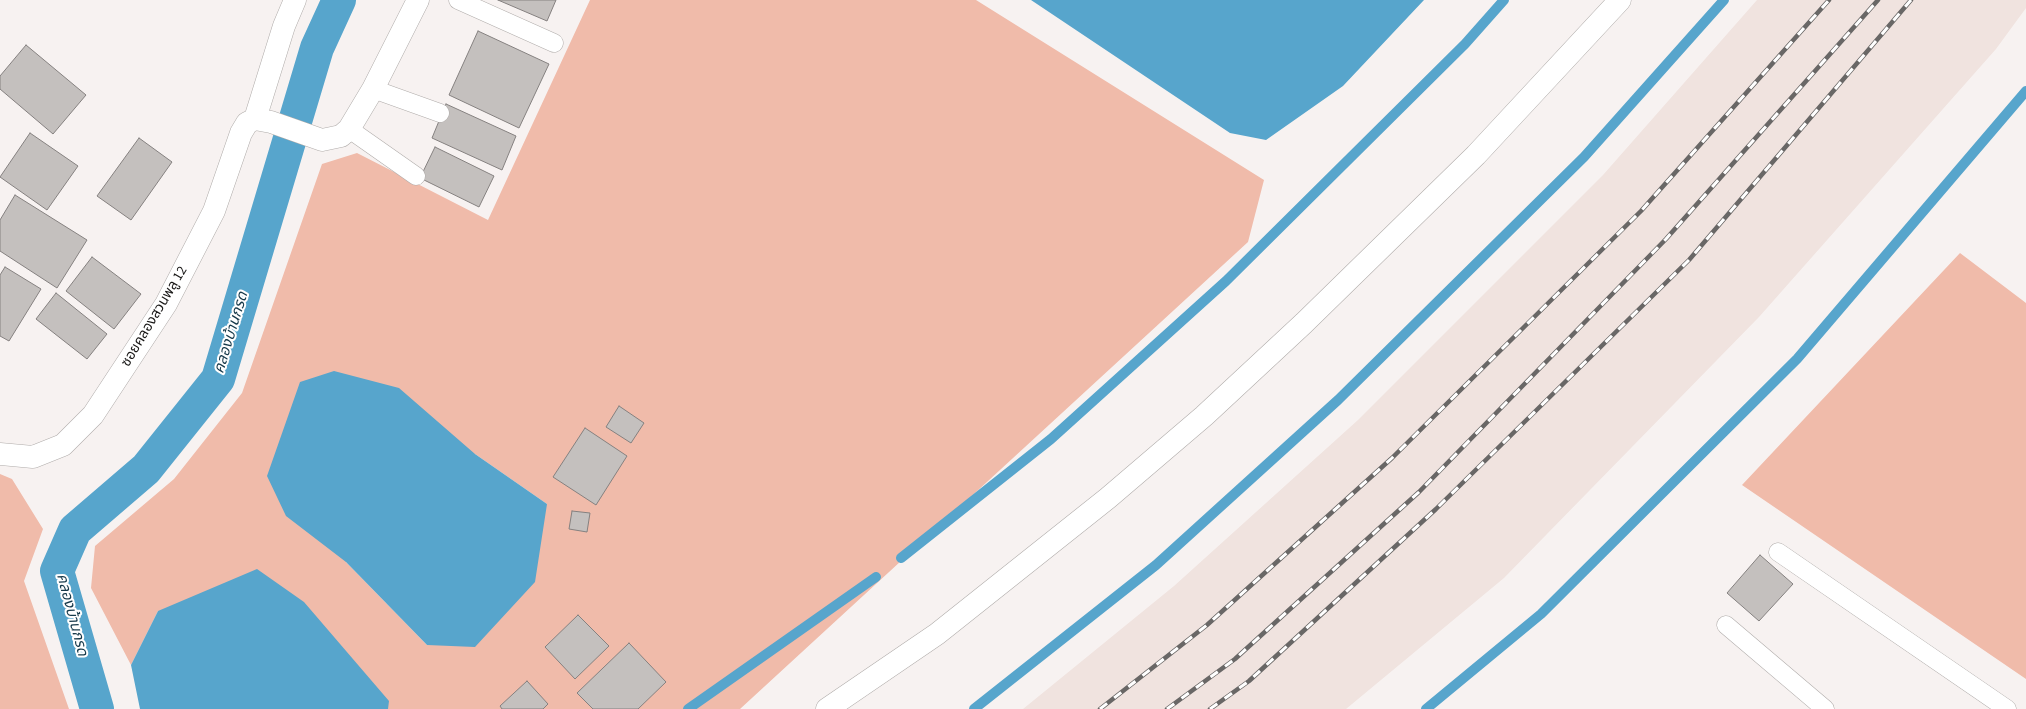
<!DOCTYPE html>
<meta charset="utf-8">
<style>
body{margin:0}
canvas{display:block;background:#f7f2f1}
</style>
<canvas width="2026" height="709"></canvas>
<script>
const c = document.querySelector('canvas').getContext('2d');
c.lineJoin = 'round';
function fill(path, color) {
  c.fillStyle = color;
  c.fill(path, 'evenodd');
}
function shape(rows) {
  const path = new Path2D();
  for (const r of rows) {
    path.moveTo(r[0], r[1]);
    for (let i = 2; i < r.length; i += 2) path.lineTo(r[i], r[i + 1]);
  }
  return path;
}
function stroke(path, color, width, dash) {
  c.strokeStyle = color;
  c.lineWidth = width;
  c.lineCap = dash ? 'butt' : 'round';
  c.setLineDash(dash || []);
  c.stroke(path);
}
function drawText(font, color, halo, rows, align = 'center') {
  c.font = font + ' "Source Sans 3","Noto Sans Thai",sans-serif';
  c.lineWidth = 4;
  c.setLineDash([]);
  c.textBaseline = 'middle';
  c.strokeStyle = halo;
  c.fillStyle = color;
  for (const [text, x, y, turn = 0] of rows) {
    c.save();
    c.translate(x, y);
    c.rotate((+turn || 0) * Math.PI / 180);
    c.textAlign = isNaN(turn) ? turn : align;
    if (halo) c.strokeText(text, 0, 0);
    c.fillText(text, 0, 0);
    c.restore();
  }
}
fill(shape([
 [1757,0,2026,0,2026,8,1996,49,1759,317,1504,578,1346,709,1023,709,1174,586,1358,420,1603,175]
]), '#f0e3df');
fill(shape([
 [590,0,976,0,1264,180,1248,242,740,709,388,709,388,701,158,611,131,665,91,588,95,546,174,479,242,393,322,164,357,153,488,220],
 [475,454,547,504,427,645,346,562],
 [1960,253,2026,303,2026,679,1742,485],
 [0,474,12,479,43,529,24,581,69,709,0,709]
]), '#f0bbaa');
fill(shape([
 [1031,0,1424,0,1343,86,1266,140,1230,133],
 [334,371,399,388,475,454,547,504,535,582,475,647,427,645,346,562,286,516,267,476,300,382],
 [257,569,304,602,389,701,388,709,140,709,131,665,158,611]
]), '#57a5cc');
stroke(shape([
 [901,558,1051,439,1226,281,1465,44,1504,0],
 [688,709,876,577],
 [974,709,1156,565,1338,400,1584,157,1724,0],
 [1426,709,1541,614,1797,359,2026,91]
]), '#57a5cc', 10);
stroke(shape([
 [97,709,57,571,75,530,146,469,218,379,317,48,339,0]
]), '#57a5cc', 34);
const building = shape([
 [498,0,556,0,547,21,498,0],
 [478,31,549,64,519,128,449,95,478,31],
 [26,45,86,95,53,134,0,89,0,76,26,45],
 [446,104,516,136,502,170,432,138,446,104],
 [30,133,78,166,47,210,0,177,30,133],
 [139,138,172,162,131,220,97,196,139,138],
 [435,147,494,176,479,207,420,178,435,147],
 [15,195,87,240,57,288,0,251,0,220,15,195],
 [92,257,141,294,114,329,66,291,92,257],
 [5,267,41,289,9,341,0,336,0,275,5,267],
 [56,293,107,334,87,359,36,319,56,293],
 [619,406,644,423,631,443,606,427,619,406],
 [585,428,627,456,596,505,553,477,585,428],
 [572,511,590,513,587,532,569,529,572,511],
 [1760,555,1793,584,1759,621,1727,593,1760,555],
 [578,615,609,646,575,679,545,647,578,615],
 [629,643,666,682,638,709,593,709,577,693,629,643],
 [527,681,548,704,543,709,502,709,500,706,527,681]
]);
fill(building, '#c4c0be');
stroke(building, '#858180', 1);
const service = shape([
 [458,0,554,43],
 [373,89,440,113],
 [349,129,416,176],
 [1778,552,2007,709],
 [1726,625,1825,709]
]);
const minor = shape([
 [255,119,271,122,322,140,341,136,349,129,373,89,418,0],
 [255,119,284,26,295,0],
 [0,454,33,457,63,445,93,415,166,304,214,211,241,133,247,123,255,119],
 [827,709,937,634,1108,498,1204,416,1304,323,1476,155,1620,0]
]);
stroke(service, '#b0acaa', 19);
stroke(minor, '#b0acaa', 23);
stroke(service, '#fff', 18);
stroke(minor, '#fff', 22);
const rail = shape([
 [1100,709,1207,625,1392,458,1641,211,1829,0],
 [1167,709,1235,659,1419,492,1666,239,1878,0],
 [1210,709,1249,681,1436,509,1689,260,1911,0]
]);
stroke(rail, '#696766', 4.5);
stroke(rail, '#fff', 3, [9]);
drawText('14px', '#181716', '#fff', [
 ["ซอยคลองสวนพลู 12",155,317,-59]
]);
drawText('italic 15px', '#153849', '#fff', [
 ["คลองบ้านกรด",232,333,-73],
 ["คลองบ้านกรด",71,615,75]
]);
</script>
